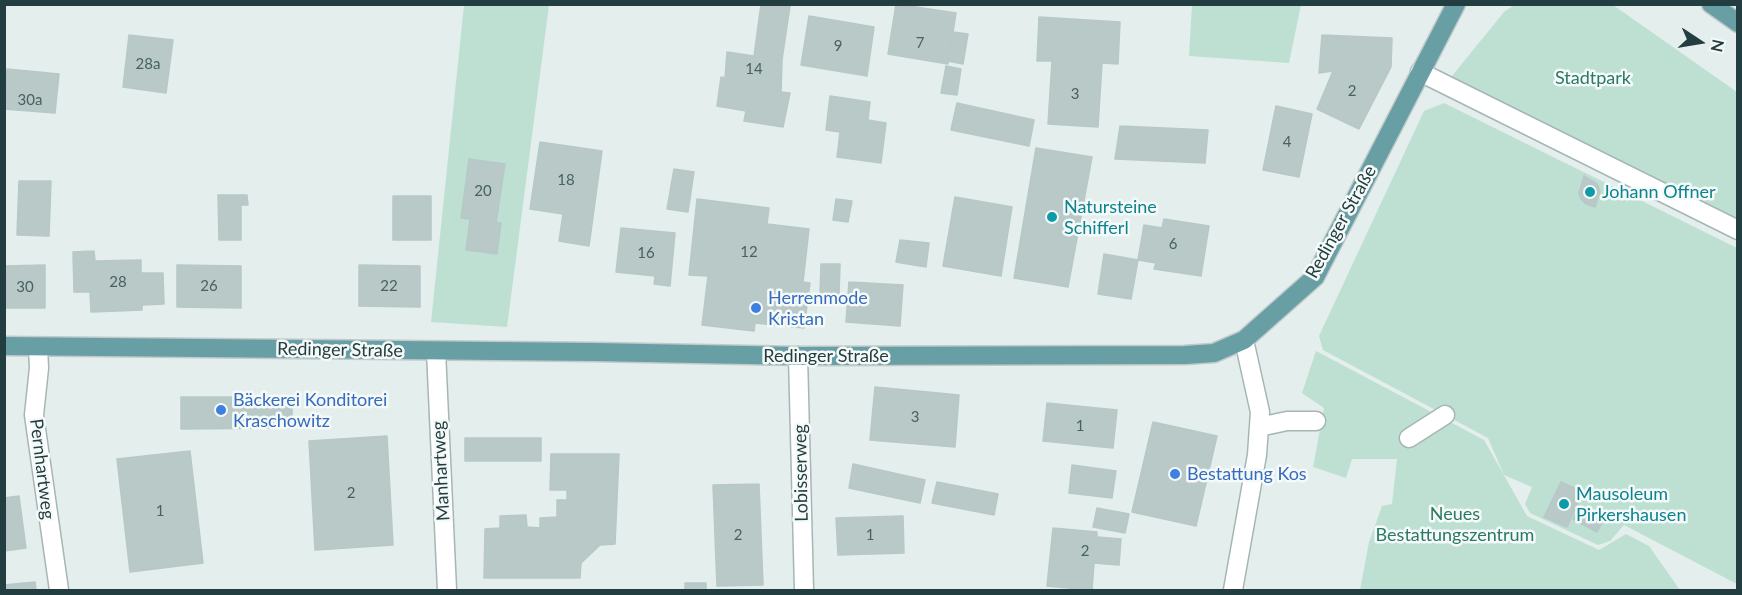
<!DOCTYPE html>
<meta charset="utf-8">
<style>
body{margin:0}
#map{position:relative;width:1742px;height:595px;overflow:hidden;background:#e4eeed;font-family:Lato,sans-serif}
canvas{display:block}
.frame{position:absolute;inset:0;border:6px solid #233e41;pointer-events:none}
.north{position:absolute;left:1670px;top:12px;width:60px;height:60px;-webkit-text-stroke:4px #f5faf9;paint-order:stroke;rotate:102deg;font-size:16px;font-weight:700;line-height:24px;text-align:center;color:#233e41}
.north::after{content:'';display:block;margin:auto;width:21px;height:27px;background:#233e41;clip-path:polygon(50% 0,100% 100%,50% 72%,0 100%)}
</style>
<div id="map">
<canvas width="1742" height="595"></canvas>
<div class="frame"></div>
<div class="north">N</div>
</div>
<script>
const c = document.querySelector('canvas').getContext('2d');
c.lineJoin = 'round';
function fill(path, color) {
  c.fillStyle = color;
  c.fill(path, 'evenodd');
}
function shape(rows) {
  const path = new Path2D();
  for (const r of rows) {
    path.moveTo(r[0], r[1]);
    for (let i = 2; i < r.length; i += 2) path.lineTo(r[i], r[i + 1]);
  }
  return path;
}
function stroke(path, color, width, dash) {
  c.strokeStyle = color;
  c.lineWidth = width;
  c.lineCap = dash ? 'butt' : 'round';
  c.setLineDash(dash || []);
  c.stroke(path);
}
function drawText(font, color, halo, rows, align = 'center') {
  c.font = font + ' Lato,sans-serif';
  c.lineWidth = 5;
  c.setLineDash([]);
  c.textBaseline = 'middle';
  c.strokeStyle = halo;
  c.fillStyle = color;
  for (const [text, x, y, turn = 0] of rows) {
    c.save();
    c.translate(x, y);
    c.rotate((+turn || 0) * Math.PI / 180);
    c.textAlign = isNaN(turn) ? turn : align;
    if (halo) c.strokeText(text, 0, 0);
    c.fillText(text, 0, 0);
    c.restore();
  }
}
fill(shape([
 [464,5,549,5,507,327,431,322],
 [1192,5,1301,5,1289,63,1189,56],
 [1514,5,1613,5,1737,92,1737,231,1450,88,1452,76,1504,12],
 [1444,103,1737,248,1737,584,1624,525,1610,541,1598,545,1530,513,1525,504,1532,487,1504,475,1488,438,1323,350,1319,336,1424,111],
 [1316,351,1484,440,1527,516,1599,550,1626,534,1649,546,1680,590,1360,590,1369,542,1382,506,1392,504,1397,459,1352,459,1346,478,1313,467,1324,408,1302,393]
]), '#bde0d3');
const building = shape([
 [761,4,790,6,782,60,781,92,790,93,783,127,744,121,746,111,717,106,721,77,725,78,727,52,754,56,761,4],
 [896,4,956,13,948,64,888,54,896,4],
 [809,16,874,27,867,76,801,65,809,16],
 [1039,17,1120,22,1118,64,1102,63,1098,127,1048,124,1052,61,1037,61,1039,17],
 [953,32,968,34,963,64,948,61,953,32],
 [129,35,173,40,166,93,123,87,129,35],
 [1322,35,1392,38,1391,67,1359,129,1317,109,1333,71,1319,73,1322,35],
 [946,66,961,69,957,95,941,93,946,66],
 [7,69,59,74,55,113,4,109,7,69],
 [830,96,870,102,868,120,886,123,881,163,837,157,840,132,826,130,830,96],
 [957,103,1034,120,1029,146,951,130,957,103],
 [1276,106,1312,114,1299,177,1263,170,1276,106],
 [1120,126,1208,130,1205,163,1115,159,1120,126],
 [540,142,602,151,589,246,559,241,563,214,530,209,540,142],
 [1036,148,1092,157,1068,287,1014,278,1036,148],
 [469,159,505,164,496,223,461,218,469,159],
 [674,169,694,172,688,212,667,209,674,169],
 [1584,176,1597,184,1600,191,1595,207,1586,204,1581,199,1579,193,1584,176],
 [19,181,51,181,49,236,17,235,19,181],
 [218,195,247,195,248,205,241,205,241,240,219,240,218,195],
 [393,196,431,196,431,240,393,240,393,196],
 [955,197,1012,207,1001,276,943,266,955,197],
 [697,199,769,208,767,224,809,229,803,282,810,283,804,328,755,323,754,331,702,325,708,276,689,275,697,199],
 [836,199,852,201,848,222,833,220,836,199],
 [470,219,501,223,497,254,466,250,470,219],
 [1164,219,1209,226,1201,276,1154,269,1156,263,1138,260,1144,225,1162,228,1164,219],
 [621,228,675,233,670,286,654,284,655,276,616,272,621,228],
 [900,240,929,243,926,267,896,262,900,240],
 [94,251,95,261,141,260,141,273,163,273,164,304,142,305,142,310,91,312,90,292,74,292,73,252,94,251],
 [1104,254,1138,260,1131,299,1098,294,1104,254],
 [821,264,840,264,839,295,820,294,821,264],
 [45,265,45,308,4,308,4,266,45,265],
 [177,265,241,266,241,308,177,307,177,265],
 [359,265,420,266,420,307,359,306,359,265],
 [849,282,903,285,900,326,846,322,849,282],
 [875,387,959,395,955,447,870,440,875,387],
 [181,397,292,397,292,428,181,429,181,397],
 [1047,403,1117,410,1113,448,1043,441,1047,403],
 [1153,422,1217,436,1196,526,1132,512,1153,422],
 [387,436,393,545,315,550,309,441,387,436],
 [465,438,541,438,541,461,465,461,465,438],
 [190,451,203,563,130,572,117,459,190,451],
 [551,454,619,454,615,544,600,545,581,563,580,578,484,578,485,529,500,528,500,516,526,515,527,527,540,528,540,518,557,517,557,500,567,500,567,490,550,490,551,454],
 [853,464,925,480,920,503,849,488,853,464],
 [1072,465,1116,471,1112,498,1069,493,1072,465],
 [937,482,998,494,994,515,932,503,937,482],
 [1561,482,1583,492,1567,527,1544,517,1561,482],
 [759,484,763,585,717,586,713,485,759,484],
 [19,496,26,548,4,551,4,498,19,496],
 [1097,508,1129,514,1125,533,1093,527,1097,508],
 [1579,508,1603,521,1597,532,1573,519,1579,508],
 [903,516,904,553,838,555,836,518,903,516],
 [1053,528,1097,532,1097,537,1121,539,1119,565,1094,563,1092,590,1047,586,1053,528],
 [35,582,36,590,4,590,4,585,35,582],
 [685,583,706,583,706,590,685,590,685,583]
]);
fill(building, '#b9c9c8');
stroke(building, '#b6c8c7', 1.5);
const minor = shape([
 [1420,72,1738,230],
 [38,347,39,368,34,415,59,590],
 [436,351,447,590],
 [798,356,804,590],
 [1259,427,1287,421,1316,421],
 [1409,438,1445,415],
 [1233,590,1257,455,1260,412,1244,340]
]);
const major = shape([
 [1711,4,1738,23],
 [4,346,595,352,798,356,1185,355,1214,353,1244,340,1315,277,1456,4]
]);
stroke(minor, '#a6b6b6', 21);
stroke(major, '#c1c9ca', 21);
stroke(minor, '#fff', 18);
stroke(major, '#679fa5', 18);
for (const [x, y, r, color] of [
 [1590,192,6,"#0f9aa8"],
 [1052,217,6,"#0f9aa8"],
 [756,308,6,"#3f7fe0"],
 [221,410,6,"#3f7fe0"],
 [1175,474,6,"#3f7fe0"],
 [1564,504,6,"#0f9aa8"]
]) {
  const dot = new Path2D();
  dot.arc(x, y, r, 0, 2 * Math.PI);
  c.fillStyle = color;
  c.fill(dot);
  stroke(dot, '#f5faf9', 2);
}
drawText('15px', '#486163', null, [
 ["7",920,43],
 ["9",838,46],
 ["28a",148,64],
 ["14",754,69],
 ["2",1352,91],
 ["3",1075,94],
 ["30a",30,100],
 ["4",1287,142],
 ["18",566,180],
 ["20",483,191],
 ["6",1173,244],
 ["12",749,252],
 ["16",646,253],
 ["28",118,282],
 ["26",209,286],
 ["22",389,286],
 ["30",25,287],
 ["3",915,417],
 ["1",1080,426],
 ["2",351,493],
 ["1",160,511],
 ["2",738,535],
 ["1",870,535],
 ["2",1085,551]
]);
drawText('18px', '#2b7965', '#f5faf9', [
 ["Stadtpark",1593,78],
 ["Neues",1455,514],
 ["Bestattungszentrum",1455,535]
]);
drawText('18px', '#0d838f', '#f5faf9', [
 ["Johann Offner",1602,192],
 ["Natursteine",1064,207],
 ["Schifferl",1064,228],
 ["Mausoleum",1576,494],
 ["Pirkershausen",1576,515]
], 'left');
drawText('18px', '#233e41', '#f5faf9', [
 ["Redinger Straße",1341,222,-61],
 ["Redinger Straße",340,350,1],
 ["Redinger Straße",826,356],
 ["Pernhartweg",42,469,83],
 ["Manhartweg",441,471,-93],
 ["Lobisserweg",801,473,-91]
]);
drawText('18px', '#366cbe', '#f5faf9', [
 ["Herrenmode",768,298],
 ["Kristan",768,319],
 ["Bäckerei Konditorei",233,400],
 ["Kraschowitz",233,421],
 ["Bestattung Kos",1187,474]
], 'left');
</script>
